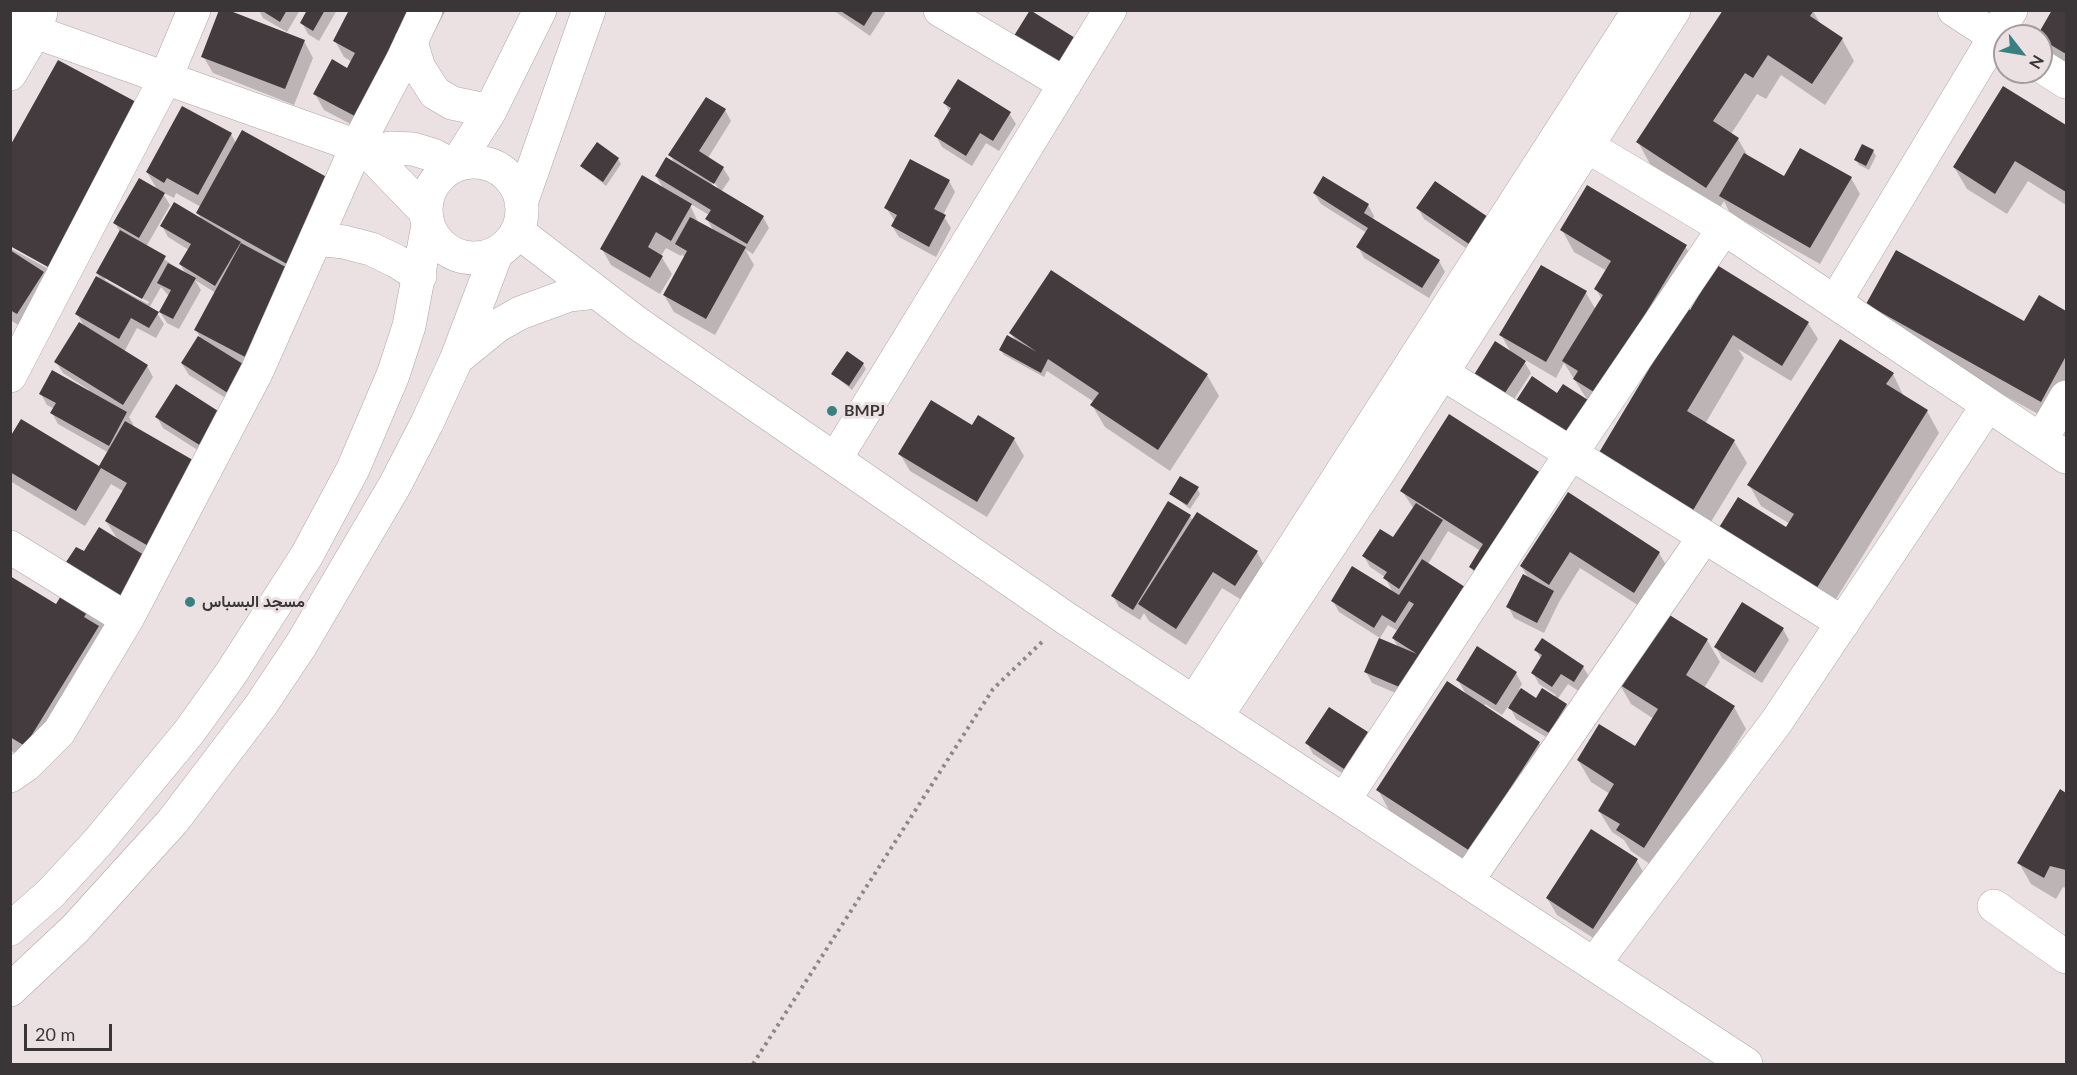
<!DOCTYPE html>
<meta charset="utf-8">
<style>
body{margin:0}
#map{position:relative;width:2077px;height:1075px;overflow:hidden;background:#ebe1e3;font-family:Lato,sans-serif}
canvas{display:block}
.frame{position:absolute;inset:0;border:12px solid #3a3637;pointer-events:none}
.north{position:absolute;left:1993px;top:24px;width:60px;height:60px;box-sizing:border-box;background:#ebe1e3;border:2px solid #a49d9e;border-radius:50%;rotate:121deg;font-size:16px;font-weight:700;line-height:24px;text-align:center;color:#3a3637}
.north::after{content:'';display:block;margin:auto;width:21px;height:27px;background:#388081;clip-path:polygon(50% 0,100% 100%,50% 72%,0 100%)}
.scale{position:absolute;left:24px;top:1024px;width:88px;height:27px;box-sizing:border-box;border:3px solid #3a3637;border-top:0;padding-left:8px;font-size:18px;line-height:21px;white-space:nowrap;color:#3a3637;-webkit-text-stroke:4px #ebe1e3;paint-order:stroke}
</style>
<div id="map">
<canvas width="2077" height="1075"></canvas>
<div class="frame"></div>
<div class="north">N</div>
<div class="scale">20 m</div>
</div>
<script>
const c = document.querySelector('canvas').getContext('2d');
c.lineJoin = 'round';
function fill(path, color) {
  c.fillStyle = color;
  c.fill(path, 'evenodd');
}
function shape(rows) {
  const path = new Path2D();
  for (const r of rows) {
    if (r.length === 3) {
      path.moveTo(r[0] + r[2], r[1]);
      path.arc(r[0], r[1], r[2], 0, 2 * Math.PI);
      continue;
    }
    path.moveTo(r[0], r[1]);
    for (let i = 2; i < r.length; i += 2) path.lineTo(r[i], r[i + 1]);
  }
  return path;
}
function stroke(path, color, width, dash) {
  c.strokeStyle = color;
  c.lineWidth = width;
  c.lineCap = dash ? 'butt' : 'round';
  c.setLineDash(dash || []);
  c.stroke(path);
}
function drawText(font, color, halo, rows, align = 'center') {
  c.font = font + ' Lato,Vazirmatn,sans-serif';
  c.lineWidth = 6;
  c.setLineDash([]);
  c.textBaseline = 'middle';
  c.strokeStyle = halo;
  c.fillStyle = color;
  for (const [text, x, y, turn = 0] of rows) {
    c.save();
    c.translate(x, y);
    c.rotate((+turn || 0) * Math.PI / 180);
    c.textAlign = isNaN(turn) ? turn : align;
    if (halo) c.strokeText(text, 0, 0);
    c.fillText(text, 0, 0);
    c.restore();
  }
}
fill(shape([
 [259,10,300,10,287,32,263,18],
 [309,10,337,10,319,41,308,34,302,23],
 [351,10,446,10,377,138,324,110,315,94,348,70,352,62,344,57,335,41],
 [833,10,884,10,885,13,870,36],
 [2054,10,2066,10,2066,68,2051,58,2041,41,2041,36,2038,36],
 [1813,11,1821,25,1842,39,1854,61,1825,105,1781,75,1766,99,1757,94,1731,134,1738,139,1749,158,1784,178,1851,178,1860,194,1820,264,1730,213,1724,201,1719,209,1650,164,1638,142],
 [304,41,313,58,294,105,213,73,203,56],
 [2004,88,2066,127,2066,205,2028,181,2007,214,1967,189,1954,167],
 [945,103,1009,113,1016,124,999,151,986,143,972,166,942,147,936,136,950,113],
 [137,104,27,330,10,320,10,248,54,272,56,269,10,244],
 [725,110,731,121,708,158,723,168,730,179,721,192,763,217,769,228,753,254,745,249,754,265,715,335,674,312,664,295,685,258,682,254,681,256,666,248,661,256,672,274,660,294,611,265,602,249,664,190,656,176,675,164,670,155],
 [711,177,718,188,714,188,709,178],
 [689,203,709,215,707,219,714,232,699,224],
 [231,134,236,143,340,186,350,203,240,407,189,375,182,364,200,337,196,330,216,293,195,280,201,290,179,329,167,323,160,312,169,296,161,287,149,308,157,313,164,324,156,338,137,328,124,352,147,366,153,377,129,417,133,424,167,567,74,573,68,562,118,540,106,521,123,491,111,484,85,526,10,481,10,440,100,468,109,453,58,424,52,413,55,409,47,405,41,394,88,392,89,390,63,373,56,362,84,326,77,314,102,282,97,273,120,232,115,223,158,191,147,172],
 [162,192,174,198,176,193,201,207,198,213,202,221,162,226,168,237,189,250,180,264,186,274,146,247,170,205],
 [105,277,149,302,148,304,105,280],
 [1873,151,1876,156,1869,170,1859,165,1856,160],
 [618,159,621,164,606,186,582,166],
 [949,181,955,192,943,215,951,228,936,257,899,237,892,226,895,221,886,208],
 [1435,183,1476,255,1424,219,1418,208],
 [1314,193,1368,205,1374,216,1373,220,1439,261,1445,272,1429,298,1364,258,1358,247,1367,233,1321,204],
 [1562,230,1685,246,1698,268,1588,401,1564,363,1556,378,1522,358,1531,373,1504,415,1475,397,1512,354,1501,335,1586,293,1596,310,1602,300,1596,289,1607,271,1574,252],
 [2039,297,2066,312,2066,400,2054,423,1880,326,1867,304,2024,323],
 [1695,315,1808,323,1818,339,1791,381,1738,349,1744,358,1705,424,1734,441,1747,463,1698,543,1606,487],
 [1011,333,1207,375,1219,396,1170,471,1105,427,1092,405,1094,402,1047,371,1044,377,1004,355,1001,350,1016,342],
 [863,364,866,369,852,390,833,374],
 [1893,374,1904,397,1927,411,1939,433,1826,615,1787,529,1790,524,1761,506,1749,485],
 [176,386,215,461,163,428,157,417],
 [972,427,1014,439,1024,456,987,517,910,471,900,454],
 [1543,476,1480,584,1471,567,1481,551,1448,531,1428,564,1464,588,1410,699,1372,683,1366,672,1399,649,1393,638,1398,631,1388,625,1380,638,1339,612,1333,601,1393,593,1385,577,1370,567,1364,556,1394,539,1414,509,1402,491],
 [1197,488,1200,494,1190,509,1171,494],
 [1568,494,1659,553,1669,570,1644,609,1580,568,1559,602,1544,633,1514,618,1508,606,1529,579,1521,566],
 [1190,516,1193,521,1257,552,1266,569,1245,602,1222,588,1186,645,1149,621,1144,613,1140,620,1119,607,1113,596],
 [10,578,57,606,92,604,104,625,38,767,10,750],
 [1663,613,1707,640,1720,662,1704,688,1734,707,1746,729,1657,869,1631,851,1624,840,1612,832,1599,811,1610,794,1591,782,1578,760,1635,748,1654,719,1631,704,1619,683],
 [1783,629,1789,640,1762,683,1722,658,1716,647],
 [1536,650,1583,667,1590,678,1580,692,1568,684,1557,700,1566,705,1573,716,1556,743,1516,719,1509,705,1502,715,1485,704,1484,707,1539,743,1552,765,1483,872,1390,812,1378,790,1467,696,1458,680,1516,673,1522,684,1519,689,1536,700,1554,698,1556,695,1539,684,1533,673,1541,659],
 [1367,733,1373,744,1351,779,1313,754,1307,743],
 [2060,791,2066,795,2066,888,2063,887,2056,899,2031,884,2019,863],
 [1637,861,1646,877,1603,944,1557,915,1547,898]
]), '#0003');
fill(shape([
 [219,10,228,10,305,40,285,89,201,57],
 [261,10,287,10,280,22],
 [307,10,325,10,313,31,300,23],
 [349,10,428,10,368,123,313,94,332,59,347,68,355,53,333,41],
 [839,10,874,10,864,26],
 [1030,10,1080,41,1063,70,1012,39],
 [1723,10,1814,10,1810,16,1843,38,1812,84,1768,55,1753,78,1745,73,1713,121,1739,138,1706,188,1636,142],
 [2052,10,2066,10,2066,54,2041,39,2041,36,2037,36],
 [58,60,138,103,48,267,10,246,10,146],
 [958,79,1011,112,993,141,980,133,966,156,934,136,951,108,943,103],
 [2003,86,2066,125,2066,192,2015,161,1995,194,1953,167],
 [706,97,726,109,699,151,724,167,714,184,668,155],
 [182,106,232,133,198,195,167,178,164,183,146,172],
 [242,130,341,185,294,268,196,213],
 [597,142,619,158,603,182,580,166],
 [1862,144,1874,150,1866,166,1854,160],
 [1800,148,1852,177,1810,248,1719,196,1744,153,1784,176],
 [666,157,764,216,747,244,705,219,711,210,655,176],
 [910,159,950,180,934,209,946,215,929,247,891,226,897,215,884,208],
 [642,175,692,204,671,241,656,232,648,247,663,256,650,278,600,249],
 [1323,176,1369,204,1364,213,1440,260,1422,288,1356,247,1368,228,1313,193],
 [139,178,165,193,139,238,113,223],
 [1435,181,1488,217,1469,244,1416,208],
 [1587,185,1687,245,1597,394,1573,379,1578,371,1562,361,1603,295,1594,289,1611,261,1560,230],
 [174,202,241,242,215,286,179,264,191,244,160,226],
 [690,217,746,247,706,319,663,295,687,251,675,244],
 [120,230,166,256,142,299,96,273],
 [241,243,295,272,249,359,194,330],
 [10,250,44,272,17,314,10,310],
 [1896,250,2024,321,2039,295,2066,311,2066,356,2041,402,1866,304],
 [168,263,196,278,173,319,159,312,171,290,157,283],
 [1541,265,1587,291,1546,362,1499,335],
 [1717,265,1809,322,1782,366,1733,335,1687,411,1735,440,1686,522,1591,466,1686,307,1690,310],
 [1051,270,1208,374,1158,450,1090,405,1099,393,1048,359,1041,373,999,350,1007,335,1037,352,1009,333],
 [96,276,159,312,149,328,131,318,119,339,75,314],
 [79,322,148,365,123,405,54,362],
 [198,336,251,369,234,397,181,363],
 [1840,339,1894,373,1886,384,1928,410,1813,594,1710,542,1738,497,1786,527,1794,514,1747,485],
 [1495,341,1526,361,1497,405,1467,386],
 [847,351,864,363,849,386,831,374],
 [52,370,127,412,109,446,50,413,56,403,39,394],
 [1532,376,1557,393,1563,384,1588,400,1558,445,1510,410],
 [176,384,229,418,209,451,155,417],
 [931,400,972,425,978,415,1015,438,977,502,898,454],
 [1449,414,1544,475,1477,572,1469,567,1483,544,1400,491],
 [21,419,99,466,125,421,205,467,157,551,105,521,127,483,101,468,76,511,10,472,10,437],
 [1180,476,1199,487,1187,505,1169,494],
 [1568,492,1660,552,1634,593,1570,552,1549,585,1520,566],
 [1168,501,1191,515,1133,610,1111,596],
 [1416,503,1443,520,1399,589,1383,578,1387,572,1362,556,1380,529,1393,537],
 [1197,512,1258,551,1235,586,1213,572,1176,629,1138,604],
 [99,527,152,560,127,601,66,562,76,547,84,551],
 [1422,559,1465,587,1419,655,1404,689,1364,672,1379,638,1417,654,1392,638,1414,604,1409,601,1395,623,1382,615,1374,628,1331,601,1352,566,1399,595],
 [1523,574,1554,591,1537,623,1506,607],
 [10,576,56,604,67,586,93,603,84,617,99,626,25,746,10,737],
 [1742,602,1784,628,1755,673,1714,647],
 [1663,611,1708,639,1686,675,1735,706,1644,848,1616,830,1620,824,1598,811,1614,784,1577,760,1599,724,1635,746,1658,709,1617,683],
 [1542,638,1584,666,1574,682,1561,674,1552,687,1531,673,1542,655,1534,650],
 [1477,646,1517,672,1496,705,1456,680],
 [1447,681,1540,742,1470,851,1376,790],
 [1521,688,1536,698,1542,688,1567,704,1549,733,1508,708],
 [1329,707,1368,732,1344,769,1305,743],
 [2060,789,2066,793,2066,870,2050,866,2044,878,2017,863],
 [1591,829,1638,859,1593,929,1546,898]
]), '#433b3d');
const minor = shape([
 [940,10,1065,84],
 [1954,10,2005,43],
 [10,23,357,146,369,153,425,211],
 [2041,66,2066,82],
 [10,74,35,32,41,12],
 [1567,134,1724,228,2066,457],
 [369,153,390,148,413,149,433,155,453,166],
 [517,231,637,323,1067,619,1746,1064],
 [1835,302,2011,10],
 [1442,373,1843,623],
 [10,376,166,77,194,10],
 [2041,440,2066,397],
 [836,458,1110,10],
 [10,547,127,619],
 [1194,702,1639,10],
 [1216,717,1380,470,1674,10],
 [10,776,26,765,59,732,127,619,257,371,357,146,402,61,426,10],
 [1344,800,1570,455,1724,228],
 [1467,881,1704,537],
 [1994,906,2066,957],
 [1594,964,1777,721,1988,405]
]);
const major = shape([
 [411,42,419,68,435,93,452,103,490,111],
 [474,210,48],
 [456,165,490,111,540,10],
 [521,203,589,10],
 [316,239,344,242,371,249,396,261,420,276],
 [460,356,497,326,520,313,569,295,596,292],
 [10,929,50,894,98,842,189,732,230,675,307,555,353,469,393,375,409,326,428,225],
 [10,990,75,929,173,821,261,705,301,645,395,485,427,423,456,360,497,252]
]);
stroke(minor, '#afa5a8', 34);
stroke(major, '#afa5a8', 34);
stroke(shape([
 [753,1064,993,689,1043,641]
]), '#8e8788', 4, [3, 4.5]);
stroke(minor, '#fff', 33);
stroke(major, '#fff', 33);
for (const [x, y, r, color] of [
 [832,411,6,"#388081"],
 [190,602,6,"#388081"]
]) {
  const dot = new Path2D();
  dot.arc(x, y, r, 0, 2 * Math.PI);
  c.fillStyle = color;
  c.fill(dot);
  stroke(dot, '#ebe1e3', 2);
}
drawText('bold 16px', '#3a3637', '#ebe1e3', [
 ["BMPJ",844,411],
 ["مسجد البسباس",202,602]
], 'left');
</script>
